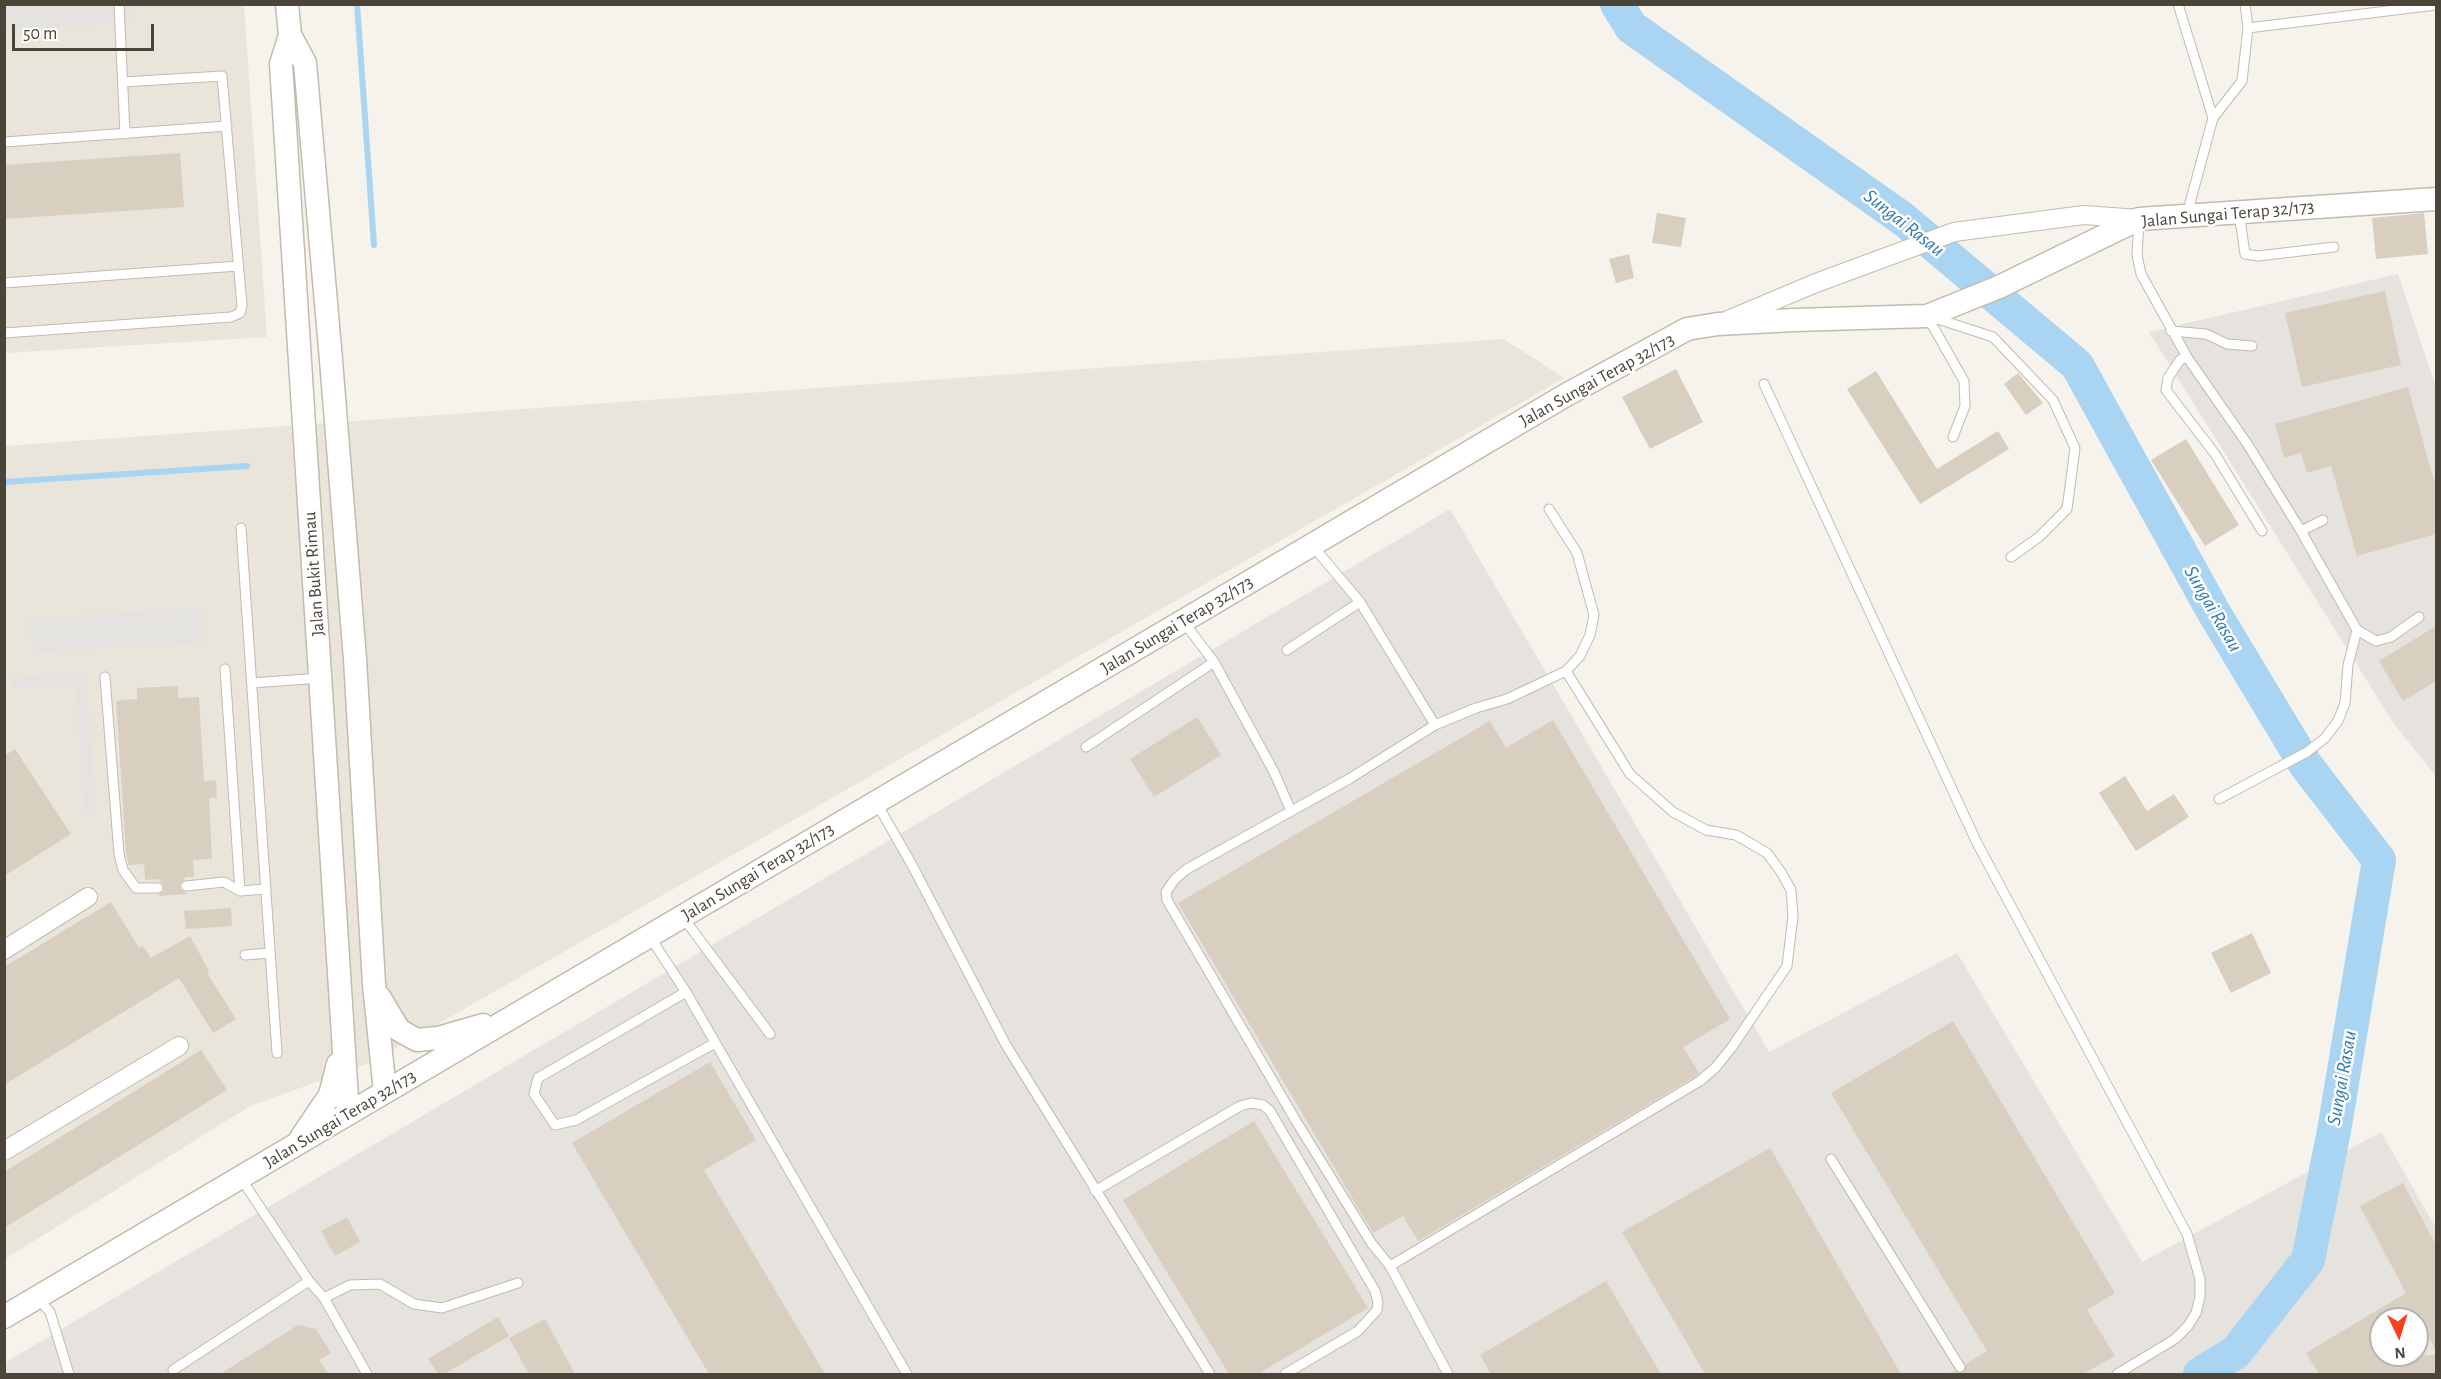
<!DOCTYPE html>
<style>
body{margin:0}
#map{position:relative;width:2441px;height:1379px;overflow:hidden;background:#f6f3ec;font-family:"Alegreya Sans",sans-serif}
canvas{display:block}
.frame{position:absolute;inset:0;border:6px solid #4b4439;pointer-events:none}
.north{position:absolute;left:2369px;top:1307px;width:60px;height:60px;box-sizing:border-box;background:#fff;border:2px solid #b7b4b0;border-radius:50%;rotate:176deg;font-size:16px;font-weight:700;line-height:24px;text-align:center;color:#4b4439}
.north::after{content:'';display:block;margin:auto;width:21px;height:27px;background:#fc3f1d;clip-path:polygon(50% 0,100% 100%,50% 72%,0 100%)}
.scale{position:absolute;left:12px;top:24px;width:142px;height:27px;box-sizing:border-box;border:3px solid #4b4439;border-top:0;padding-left:8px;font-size:18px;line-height:21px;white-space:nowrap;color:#4b4439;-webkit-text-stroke:4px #fff;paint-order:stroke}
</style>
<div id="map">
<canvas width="2441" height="1379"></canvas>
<div class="frame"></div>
<div class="north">N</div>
<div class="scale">50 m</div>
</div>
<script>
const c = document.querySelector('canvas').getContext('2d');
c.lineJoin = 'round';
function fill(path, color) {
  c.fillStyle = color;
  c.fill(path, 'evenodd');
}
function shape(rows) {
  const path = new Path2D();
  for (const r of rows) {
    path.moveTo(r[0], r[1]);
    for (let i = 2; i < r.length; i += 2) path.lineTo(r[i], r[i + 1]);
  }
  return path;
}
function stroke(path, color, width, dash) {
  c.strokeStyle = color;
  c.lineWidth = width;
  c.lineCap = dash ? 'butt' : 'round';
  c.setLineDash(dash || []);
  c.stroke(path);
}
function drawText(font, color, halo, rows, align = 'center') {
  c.font = font + ' "Alegreya Sans",sans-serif';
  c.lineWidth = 5;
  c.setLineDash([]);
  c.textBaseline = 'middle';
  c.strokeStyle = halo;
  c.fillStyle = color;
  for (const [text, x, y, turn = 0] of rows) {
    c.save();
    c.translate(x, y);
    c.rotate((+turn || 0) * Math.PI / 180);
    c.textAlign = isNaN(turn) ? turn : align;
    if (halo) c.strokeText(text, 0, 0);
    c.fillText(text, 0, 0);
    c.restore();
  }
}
fill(shape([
 [5,5,244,5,267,337,5,353],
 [1504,339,1564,378,370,1063,250,1106,5,1259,5,446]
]), '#eae5da');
fill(shape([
 [2398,274,2436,387,2436,776,2394,724,2149,332],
 [1450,509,1769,1052,1957,953,2142,1262,2381,1132,2436,1228,2436,1374,5,1374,4,1363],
 [2381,1319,2417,1319,2417,1355,2381,1355]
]), '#e6e2dd');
fill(shape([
 [5,5,134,5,135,23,5,30],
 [201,608,203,643,32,653,29,618],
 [86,672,96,812,84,813,76,685,13,688,13,677]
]), '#e5e3e0');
stroke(shape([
 [357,4,374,245],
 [4,482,247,466]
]), '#a9d4f2', 6);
stroke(shape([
 [1617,4,1631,27,1903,219,2077,365,2213,611,2305,764,2379,860,2334,1131,2308,1260,2236,1352,2200,1374]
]), '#a9d4f2', 34);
fill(shape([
 [180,153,184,207,4,219,4,165],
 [1657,213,1686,218,1681,247,1652,243],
 [2424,213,2428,254,2376,259,2372,218],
 [1629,254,1634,278,1616,283,1609,259],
 [2385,291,2401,365,2302,387,2285,313],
 [1676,369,1703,422,1650,449,1622,397],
 [1876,371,1937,469,1998,431,2009,449,1920,504,1847,389],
 [2018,373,2043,403,2026,415,2004,384],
 [2408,387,2436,488,2436,534,2357,556,2331,466,2307,473,2301,453,2284,458,2275,424],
 [2186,439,2239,525,2205,546,2151,460],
 [2436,626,2436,681,2403,701,2379,661],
 [178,686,178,698,199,697,204,781,216,780,217,798,209,798,212,859,193,860,194,877,186,877,180,884,180,889,187,894,158,896,164,891,163,884,157,879,145,880,144,864,129,865,126,853,116,701,137,699,137,688],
 [1197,717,1221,755,1154,797,1130,759],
 [1553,720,1730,1019,1683,1047,1699,1073,1696,1076,1418,1241,1403,1216,1373,1233,1178,903,1490,721,1506,748],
 [15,749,71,834,4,876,4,756],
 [2125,776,2147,811,2174,794,2189,817,2136,851,2099,793],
 [111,902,139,948,143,946,151,958,190,936,209,971,207,973,236,1019,213,1033,179,978,4,1085,4,967],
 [231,908,232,926,186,929,184,911],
 [2252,933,2271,973,2231,993,2211,953],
 [1953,1021,2115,1293,2087,1310,2115,1356,2083,1374,1948,1374,1954,1371,1963,1373,1966,1364,1987,1351,1831,1093],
 [201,1050,227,1090,4,1228,4,1172],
 [710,1062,756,1140,704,1170,825,1374,709,1374,572,1143],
 [1254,1121,1368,1308,1258,1374,1229,1374,1123,1200],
 [1770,1148,1901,1374,1705,1374,1622,1232],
 [2403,1183,2436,1245,2436,1351,2420,1319,2381,1319,2381,1355,2436,1355,2436,1374,2319,1374,2306,1353,2406,1293,2360,1206],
 [347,1217,360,1242,335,1256,321,1231],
 [1606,1281,1661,1374,1491,1374,1480,1355],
 [498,1317,509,1336,444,1374,438,1374,428,1359],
 [545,1319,575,1374,529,1374,509,1338],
 [298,1325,316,1329,331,1353,319,1360,328,1374,220,1374]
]), '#d8cfc1');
const service = shape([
 [119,4,125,134],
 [2178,4,2213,118],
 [2245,4,2248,28,2436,5],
 [4,142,227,126],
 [2239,212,2245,254,2258,256,2334,247],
 [2190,214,2190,203,2213,118,2242,81,2248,28],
 [2139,222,2137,255,2141,274,2187,357,2248,445,2301,531,2357,630,2376,641,2391,637,2419,617],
 [4,283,238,266],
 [1927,316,1964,381,1965,406,1953,437],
 [1935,318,1993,337,2053,400,2075,448,2067,509,2039,537,2011,557],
 [2171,331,2206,334,2227,344,2252,346],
 [4,333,231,317,240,313,242,306,222,76,123,82],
 [2187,357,2180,360,2168,378,2166,390,2215,454,2262,531],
 [1764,384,1977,843,2187,1234,2200,1279,2200,1297,2196,1313,2188,1326,2175,1339,2117,1374],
 [241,528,277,1053],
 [2301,531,2323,520],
 [1312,545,1360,602,1435,725],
 [1183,621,1214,662],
 [1287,650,1360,602],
 [225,669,240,891],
 [105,677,119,854,123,870,136,888,158,888],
 [252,683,321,678],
 [1086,747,1214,662,1274,772,1291,811],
 [2219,799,2307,752,2325,738,2338,721,2345,703,2348,665,2357,630],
 [876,802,912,865,1006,1045,1210,1374],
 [186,886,224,882,240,891,266,889],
 [682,916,770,1034],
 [650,937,686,992,907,1374],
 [245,955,270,953],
 [686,992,538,1078,534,1094,555,1125,576,1120,715,1043],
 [1831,1159,1960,1367],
 [240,1177,309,1281,324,1298,367,1374],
 [1095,1191,1240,1106,1251,1103,1263,1105,1270,1111,1375,1291,1378,1302,1377,1310,1358,1331,1285,1374],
 [1390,1266,1372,1244,1296,1121,1167,900,1166,892,1175,879,1187,869,1349,779,1435,725,1476,708,1507,699,1566,671,1580,656,1590,635,1594,615,1577,553,1549,509],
 [37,1298,50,1312,69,1374],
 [324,1298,350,1285,380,1284,414,1304,442,1308,518,1283],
 [173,1370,309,1281],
 [1448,1374,1390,1266,1700,1081,1716,1067,1732,1047,1787,966,1793,916,1791,890,1781,872,1767,853,1736,835,1706,830,1673,812,1630,774,1566,671]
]);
const minor = shape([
 [1728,320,1816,283,1954,232,2084,215,2139,219],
 [4,950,88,897],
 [4,1151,179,1046]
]);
const tertiary = shape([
 [287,4,290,35,281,64,348,1114],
 [290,35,305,63,331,360,355,659,374,984,385,1092],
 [380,998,399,1030,417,1040,438,1038,483,1025],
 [301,1138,330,1095,338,1064],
 [4,1317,1566,395,1687,329,1718,324,1794,320,1927,316,1999,287,2139,219,2436,199]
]);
stroke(service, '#c2bbae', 11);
stroke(minor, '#c2bbae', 20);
stroke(tertiary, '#c2bbae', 25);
stroke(service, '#fff', 9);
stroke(minor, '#fff', 18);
stroke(tertiary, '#fff', 22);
drawText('18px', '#4b4439', '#fff', [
 ["Jalan Sungai Terap 32/173",2228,214,-5],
 ["Jalan Sungai Terap 32/173",1597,380,-29],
 ["Jalan Bukit Rimau",314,574,-94],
 ["Jalan Sungai Terap 32/173",1177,625,-31],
 ["Jalan Sungai Terap 32/173",758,872,-31],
 ["Jalan Sungai Terap 32/173",340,1119,-31]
]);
drawText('italic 20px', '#2e7ab2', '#fff', [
 ["Sungai Rasau",1904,223,38],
 ["Sungai Rasau",2213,609,60],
 ["Sungai Rasau",2342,1078,-80]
]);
</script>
